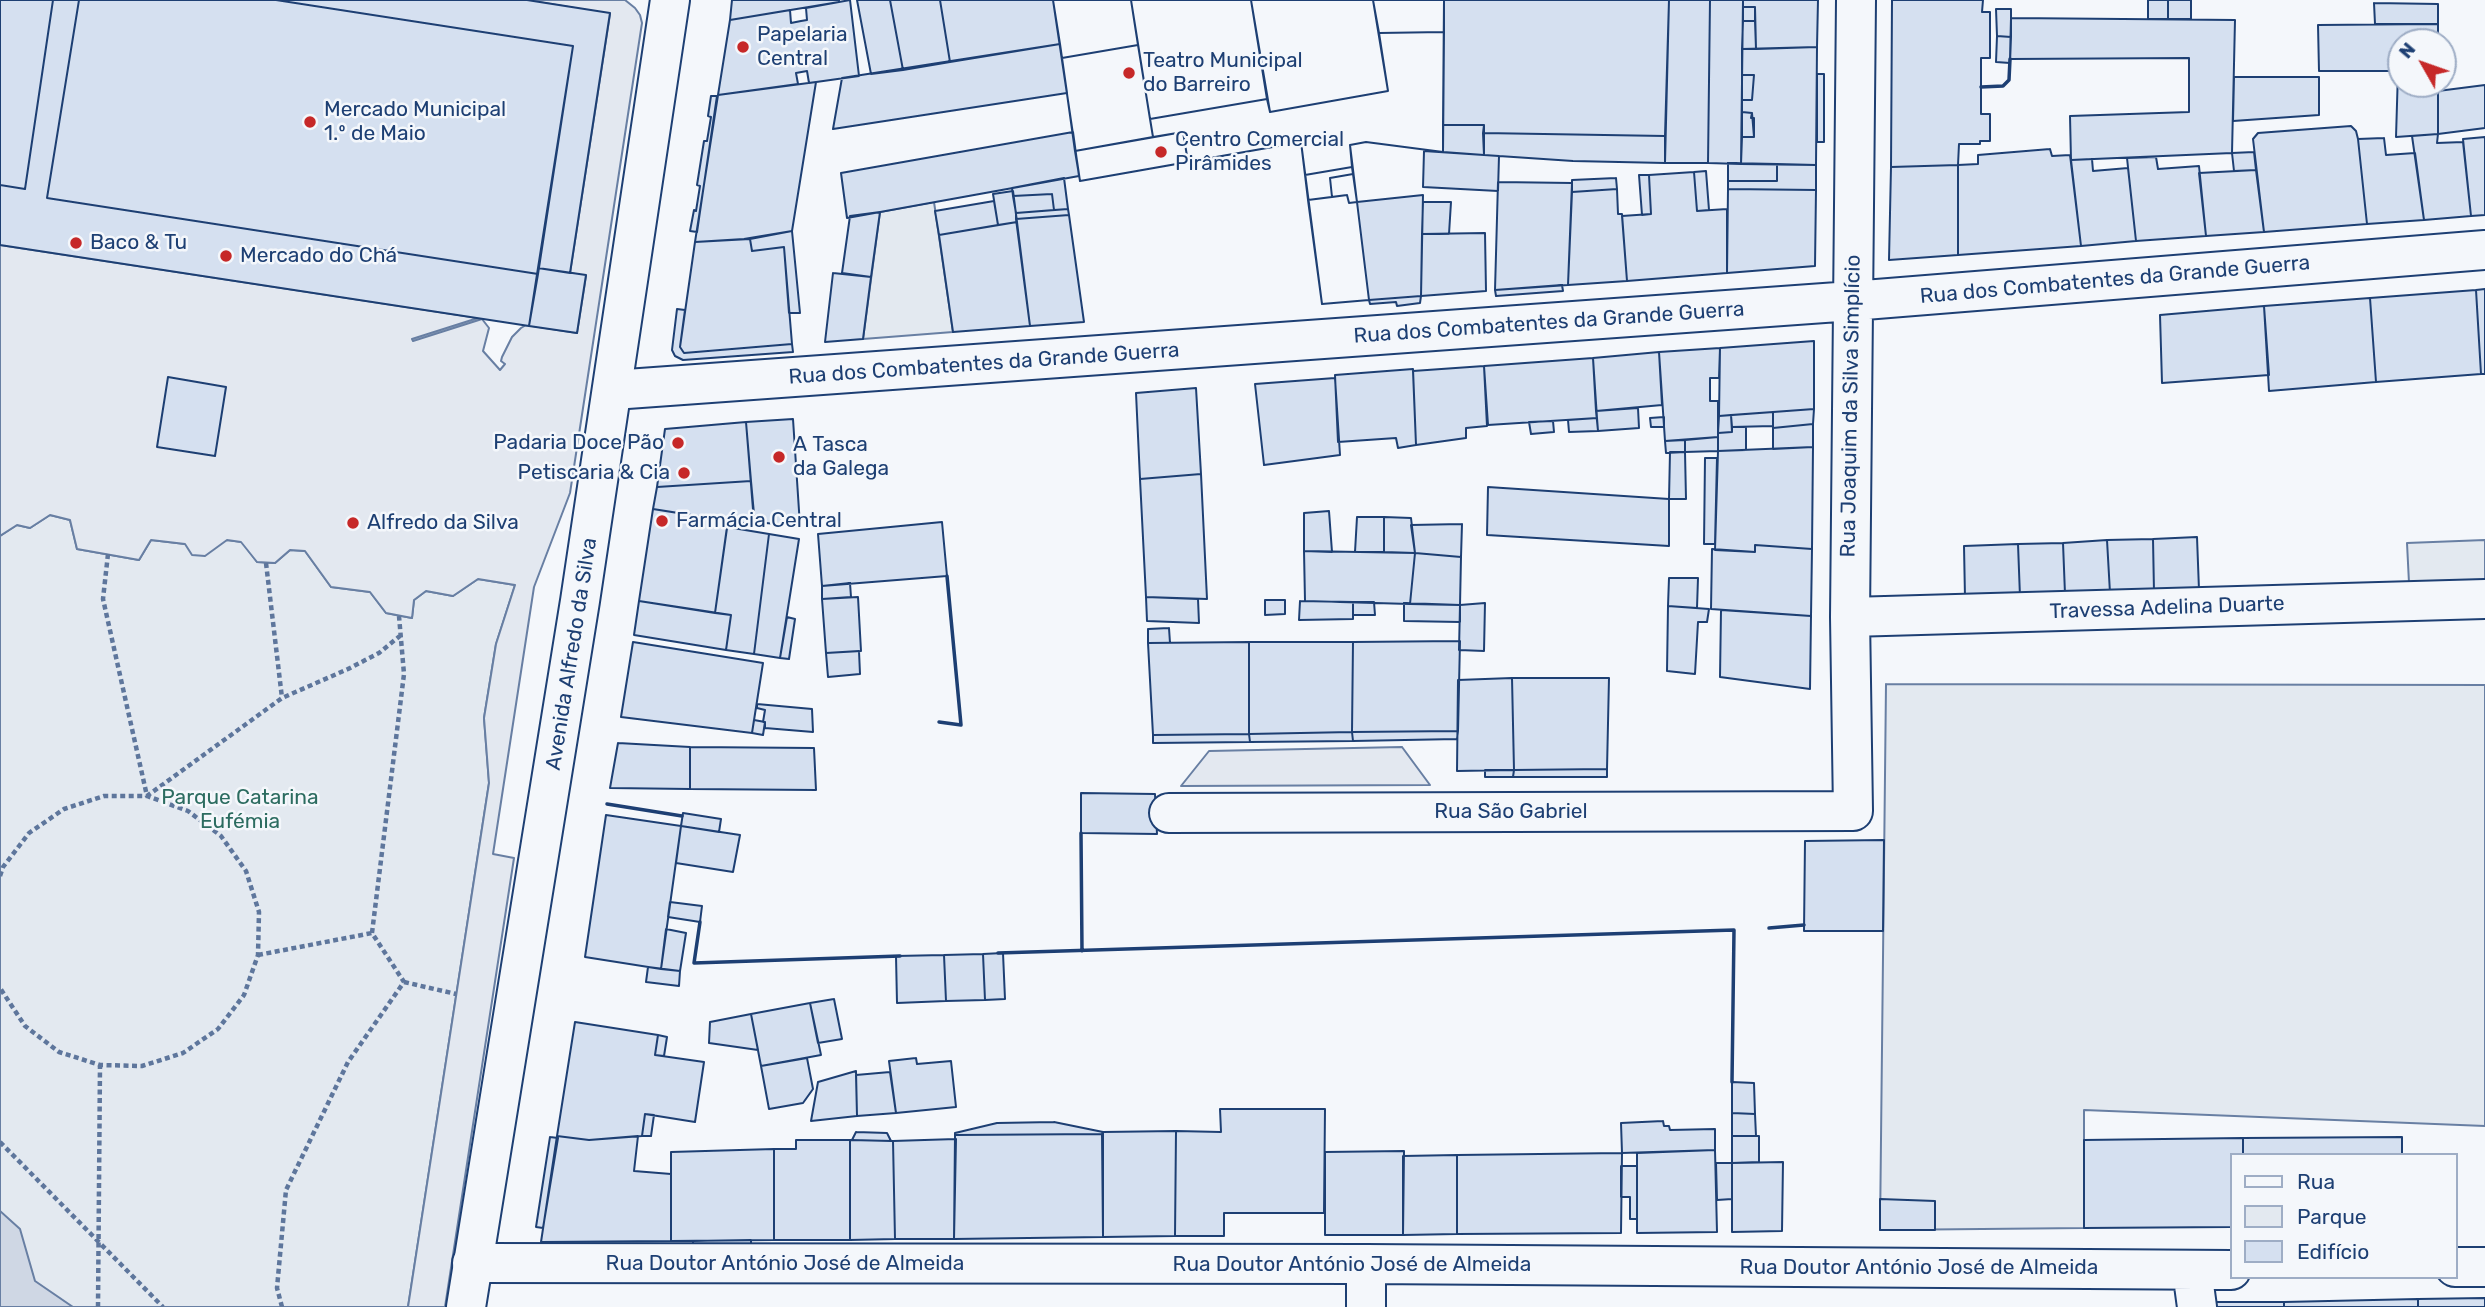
<!DOCTYPE html>
<meta charset="utf-8">
<style>
body{margin:0}
#map{position:relative;width:2485px;height:1307px;overflow:hidden;background:#f4f7fb;font-family:Rubik,sans-serif}
canvas{display:block}
.legend{position:absolute;left:2230px;top:1153px;width:228px;height:126px;box-sizing:border-box;background:#f4f7fb;border:2px solid #9eadc5;margin:0;padding:9px 12px;list-style:none;font-size:21px;color:#1d3f73}
.legend li{display:flex;align-items:center;gap:14px;height:35px}
.legend b{width:35px;border:2px solid #9eadc5}
.north{position:absolute;left:2387px;top:28px;width:70px;height:70px;box-sizing:border-box;background:#f4f7fb;border:2px solid #9eadc5;border-radius:50%;rotate:310deg;font-size:19px;font-weight:700;line-height:28px;text-align:center;color:#1d3f73}
.north::after{content:'';display:block;margin:auto;width:24px;height:32px;background:#c62828;clip-path:polygon(50% 0,100% 100%,50% 72%,0 100%)}
</style>
<div id="map">
<canvas width="2485" height="1307"></canvas>
<ul class="legend">
<li><b style="height:9px;background:#f4f7fb"></b>Rua</li>
<li><b style="height:19px;background:#e3e9f0"></b>Parque</li>
<li><b style="height:19px;background:#d5e0f0"></b>Edifício</li>
</ul>
<div class="north">N</div>
</div>
<script>
const c = document.querySelector('canvas').getContext('2d');
c.lineJoin = 'round';
function fill(path, color) {
  c.fillStyle = color;
  c.fill(path, 'evenodd');
}
function shape(rows) {
  const path = new Path2D();
  for (const r of rows) {
    path.moveTo(r[0], r[1]);
    for (let i = 2; i < r.length; i += 2) path.lineTo(r[i], r[i + 1]);
  }
  return path;
}
function stroke(path, color, width, dash) {
  c.strokeStyle = color;
  c.lineWidth = width;
  c.lineCap = dash ? 'butt' : 'round';
  c.setLineDash(dash || []);
  c.stroke(path);
}
function drawText(font, color, halo, rows, align = 'center') {
  c.font = font + ' Rubik,sans-serif';
  c.lineWidth = 5;
  c.setLineDash([]);
  c.textBaseline = 'middle';
  c.strokeStyle = halo;
  c.fillStyle = color;
  for (const [text, x, y, turn = 0] of rows) {
    c.save();
    c.translate(x, y);
    c.rotate((+turn || 0) * Math.PI / 180);
    c.textAlign = isNaN(turn) ? turn : align;
    if (halo) c.strokeText(text, 0, 0);
    c.fillText(text, 0, 0);
    c.restore();
  }
}
const green = shape([
 [934,202,953,332,863,339,880,212,934,202],
 [50,515,70,520,77,549,139,560,151,540,185,544,227,540,242,542,257,562,275,563,290,550,305,551,331,587,370,592,386,613,412,618,414,600,426,591,453,596,478,579,515,585,496,644,484,718,489,783,408,1307,0,1307,0,536,17,525,30,528,50,515],
 [2485,540,2485,581,2409,583,2407,543,2485,540],
 [1886,684,2485,685,2485,1126,2084,1110,2084,1228,1880,1230,1886,684]
]);
fill(green, '#e3e9f0');
stroke(green, '#687fa3', 2);
const parking = shape([
 [527,0,625,0,635,8,640,15,642,23,570,493,534,587,493,854,514,858,445,1307,408,1307,489,783,484,718,496,644,515,585,478,579,453,596,426,591,414,600,412,618,386,613,370,592,331,587,305,551,290,550,275,563,257,562,241,542,227,540,205,556,192,555,185,544,151,540,139,560,77,549,70,520,50,515,30,528,17,525,0,536,0,245,478,318,412,339,413,341,482,319,489,328,483,351,500,370,505,364,501,361,502,357,512,337,521,328,526,325,577,333,586,276,570,273,610,14,527,0],
 [1402,747,1430,785,1181,786,1209,751,1402,747]
]);
fill(parking, '#e3e8f0');
stroke(parking, '#687fa3', 2);
const water = shape([
 [0,1211,20,1229,35,1281,73,1307,0,1307,0,1211]
]);
fill(water, '#cfd7e4');
stroke(water, '#687fa3', 2);
const building = shape([
 [0,0,53,0,25,189,0,185,0,0],
 [53,0,79,0,47,198,538,274,529,326,0,245,0,185,25,189,53,0],
 [79,0,276,0,573,46,538,274,47,198,79,0],
 [276,0,527,0,610,13,570,273,538,268,573,46,276,0],
 [732,0,839,0,839,2,730,20,732,0],
 [850,0,859,76,809,83,807,71,796,73,798,84,718,95,730,20,790,10,791,23,801,21,807,20,806,8,850,0],
 [857,0,890,0,903,70,871,74,857,0],
 [890,0,940,0,950,62,903,70,890,0],
 [940,0,1053,0,1060,44,950,62,940,0],
 [1053,0,1131,0,1138,45,1062,58,1053,0],
 [1053,0,1444,0,1443,152,1366,142,1350,145,1369,300,1322,304,1301,142,1080,181,1053,0],
 [1131,0,1251,0,1267,99,1150,119,1131,0],
 [1251,0,1373,0,1388,91,1270,112,1251,0],
 [1373,0,1444,0,1444,32,1379,33,1373,0],
 [1444,0,1669,0,1665,136,1483,133,1484,125,1443,125,1444,0],
 [1669,0,1710,0,1708,163,1665,163,1669,0],
 [1710,0,1743,0,1741,164,1708,163,1710,0],
 [1743,0,1818,0,1817,47,1756,49,1755,7,1743,7,1743,0],
 [1892,0,1983,0,1982,12,1990,12,1990,58,1981,58,1981,114,1990,114,1990,141,1980,141,1980,144,1959,144,1958,165,1891,167,1892,0],
 [2148,0,2168,0,2168,19,2148,19,2148,0],
 [2168,0,2191,0,2191,19,2168,19,2168,0],
 [2374,3,2438,4,2438,24,2375,24,2374,3],
 [1743,7,1755,7,1755,21,1743,21,1743,7],
 [1996,9,2011,9,2011,37,1997,36,1996,9],
 [2011,18,2235,20,2232,153,2071,160,2070,116,2189,112,2189,58,2010,59,2011,18],
 [1743,21,1755,21,1756,49,1742,49,1743,21],
 [2438,24,2438,42,2401,42,2401,84,2438,84,2438,134,2396,137,2398,71,2319,71,2318,25,2438,24],
 [1444,32,1443,152,1366,142,1350,145,1352,167,1305,175,1301,142,1188,162,1183,132,1153,137,1150,119,1267,99,1270,112,1388,91,1379,33,1444,32],
 [1997,36,2011,37,2010,63,1996,62,1997,36],
 [1060,44,1067,93,833,129,842,78,1060,44],
 [1138,45,1153,137,1075,151,1062,58,1138,45],
 [1817,47,1816,165,1741,164,1742,137,1754,137,1754,118,1751,118,1752,113,1742,112,1742,100,1752,100,1754,75,1742,75,1742,49,1817,47],
 [1817,74,1824,74,1824,142,1817,142,1817,74],
 [1742,75,1754,75,1752,100,1742,100,1742,75],
 [2234,77,2319,77,2319,115,2233,121,2234,77],
 [816,82,792,231,744,239,695,242,718,95,816,82],
 [2485,85,2485,128,2438,134,2438,91,2485,85],
 [711,96,717,96,697,232,690,231,694,210,696,211,700,186,697,185,704,141,707,141,711,117,708,116,711,96],
 [1742,112,1752,113,1754,137,1742,137,1742,112],
 [1443,125,1484,125,1484,155,1443,152,1443,125],
 [2351,126,2356,131,2358,139,2367,224,2264,232,2253,139,2258,133,2351,126],
 [1073,132,1079,176,847,218,841,173,1073,132],
 [1183,132,1188,162,1080,181,1075,151,1183,132],
 [1483,133,1665,136,1665,163,1573,161,1484,155,1483,133],
 [2438,134,2437,143,2463,142,2471,216,2424,220,2412,136,2438,134],
 [2485,137,2485,215,2471,216,2463,139,2485,137],
 [2384,138,2386,155,2415,153,2424,220,2367,224,2358,139,2384,138],
 [2050,149,2052,156,2070,155,2081,246,1958,255,1958,165,1978,164,1978,155,2050,149],
 [1424,151,1499,156,1498,191,1423,187,1424,151],
 [2254,152,2256,170,2234,171,2232,153,2254,152],
 [2156,157,2158,169,2199,166,2206,236,2136,241,2127,158,2156,157],
 [2092,159,2093,171,2128,168,2136,241,2081,246,2071,160,2092,159],
 [1728,163,1777,164,1777,181,1728,181,1728,163],
 [1777,164,1816,165,1816,190,1728,189,1728,181,1777,181,1777,164],
 [1958,165,1958,255,1889,260,1891,167,1958,165],
 [1352,167,1353,174,1330,178,1332,197,1308,200,1305,175,1352,167],
 [2256,170,2264,232,2206,236,2199,173,2256,170],
 [1706,171,1709,210,1697,211,1694,172,1706,171],
 [1694,172,1697,211,1727,209,1727,273,1627,281,1622,216,1651,214,1649,175,1694,172],
 [1353,174,1357,202,1349,203,1347,195,1332,197,1330,178,1353,174],
 [1639,175,1649,175,1651,214,1642,215,1639,175],
 [1064,178,1068,209,1054,210,1052,194,1013,196,1012,188,1064,178],
 [1616,178,1617,189,1572,192,1572,180,1616,178],
 [1498,182,1572,183,1568,285,1495,290,1498,182],
 [1617,189,1618,214,1622,214,1627,281,1568,285,1572,192,1617,189],
 [1728,189,1816,190,1815,266,1727,273,1728,189],
 [1013,191,1017,222,998,225,993,194,1013,191],
 [1052,194,1054,210,1016,213,1013,196,1052,194],
 [1347,195,1349,203,1357,202,1369,300,1322,304,1308,200,1347,195],
 [1423,195,1421,296,1369,300,1357,202,1423,195],
 [994,201,998,225,939,235,935,211,994,201],
 [1423,202,1451,202,1449,234,1422,234,1423,202],
 [1068,209,1069,215,1016,219,1016,213,1068,209],
 [880,212,871,277,842,273,850,216,880,212],
 [1069,215,1084,322,1030,326,1016,219,1069,215],
 [1017,222,1030,326,953,332,939,235,1017,222],
 [792,231,800,313,789,313,784,247,752,251,750,239,792,231],
 [1485,233,1486,291,1421,296,1422,234,1485,233],
 [750,239,752,251,784,247,792,344,684,353,680,347,695,242,750,239],
 [538,268,586,275,577,333,529,326,538,268],
 [833,273,871,277,863,339,825,342,833,273],
 [1562,285,1563,291,1496,296,1495,290,1562,285],
 [2485,289,2485,374,2481,374,2476,290,2485,289],
 [2476,290,2481,374,2376,382,2370,298,2476,290],
 [1421,296,1420,303,1397,306,1396,302,1370,304,1369,300,1421,296],
 [2370,298,2376,382,2269,391,2264,306,2370,298],
 [2264,306,2269,375,2162,383,2160,315,2264,306],
 [677,309,685,310,680,347,684,353,792,344,793,352,683,360,675,356,672,350,677,309],
 [1814,341,1814,409,1719,416,1720,348,1814,341],
 [1720,348,1719,378,1710,378,1710,401,1718,401,1718,437,1665,441,1659,352,1720,348],
 [1659,352,1662,405,1596,411,1593,358,1659,352],
 [1593,358,1597,418,1488,425,1484,366,1593,358],
 [1484,366,1487,426,1466,428,1466,438,1416,445,1413,371,1484,366],
 [1413,369,1416,445,1398,448,1396,438,1338,442,1335,375,1413,369],
 [168,377,226,387,215,456,157,447,168,377],
 [1335,378,1340,455,1264,465,1255,384,1335,378],
 [1196,388,1201,474,1140,479,1136,393,1196,388],
 [1638,408,1639,428,1598,431,1596,411,1638,408],
 [1814,409,1813,424,1773,428,1773,412,1814,409],
 [1773,412,1773,426,1732,427,1731,415,1773,412],
 [1731,415,1732,432,1718,433,1719,416,1731,415],
 [1664,417,1664,427,1651,427,1650,418,1664,417],
 [1597,418,1598,431,1569,432,1568,420,1597,418],
 [793,419,800,526,754,522,746,422,793,419],
 [1553,421,1554,432,1531,434,1529,422,1553,421],
 [746,422,751,481,657,487,665,429,746,422],
 [1813,424,1813,447,1773,449,1773,428,1813,424],
 [1732,427,1746,427,1746,450,1718,451,1718,433,1732,432,1732,427],
 [1718,437,1718,451,1685,452,1685,440,1718,437],
 [1685,440,1685,452,1666,453,1665,441,1685,440],
 [1813,447,1812,549,1755,545,1755,552,1715,550,1718,451,1813,447],
 [1670,452,1685,452,1686,499,1669,499,1670,452],
 [1705,458,1717,458,1715,544,1704,544,1705,458],
 [1201,474,1207,599,1146,597,1140,479,1201,474],
 [751,481,755,525,653,509,657,487,751,481],
 [1488,487,1669,499,1669,546,1487,535,1488,487],
 [653,509,728,521,715,613,639,601,653,509],
 [1329,511,1332,552,1304,551,1304,513,1329,511],
 [1357,517,1384,517,1384,552,1355,552,1357,517],
 [1384,517,1411,518,1415,553,1384,552,1384,517],
 [942,522,947,576,822,586,818,534,942,522],
 [1462,524,1461,557,1415,553,1411,525,1462,524],
 [727,527,769,534,754,654,726,650,731,615,715,613,727,527],
 [769,534,799,539,780,658,754,654,769,534],
 [2197,537,2199,590,2154,592,2153,539,2197,537],
 [2153,539,2154,592,2110,593,2107,540,2153,539],
 [2107,540,2110,593,2065,594,2063,543,2107,540],
 [2063,543,2065,594,2020,597,2018,544,2063,543],
 [2018,544,2020,597,1965,598,1964,546,2018,544],
 [1755,545,1812,549,1811,616,1711,609,1712,549,1755,552,1755,545],
 [1304,551,1415,553,1410,604,1305,601,1304,551],
 [1415,553,1461,557,1460,605,1410,604,1415,553],
 [1669,578,1698,578,1697,608,1668,606,1669,578],
 [850,583,851,597,822,599,822,586,850,583],
 [858,597,861,651,826,653,822,599,858,597],
 [1146,597,1198,599,1199,623,1147,621,1146,597],
 [1265,600,1285,600,1285,614,1265,615,1265,600],
 [639,601,731,615,726,650,634,635,639,601],
 [1300,601,1353,602,1353,619,1299,620,1300,601],
 [1353,602,1374,602,1375,615,1353,615,1353,602],
 [1404,603,1460,605,1460,622,1404,621,1404,603],
 [1485,603,1484,651,1459,650,1460,605,1485,603],
 [1668,606,1709,609,1707,622,1698,622,1695,674,1667,671,1668,606],
 [1721,610,1811,616,1810,689,1720,677,1721,610],
 [787,617,795,619,789,659,780,658,787,617],
 [1169,628,1170,643,1148,643,1148,629,1169,628],
 [1460,641,1458,731,1352,732,1353,642,1460,641],
 [633,642,763,663,752,733,621,717,633,642],
 [1249,642,1353,642,1352,732,1249,734,1249,642],
 [1249,642,1249,734,1153,735,1148,643,1249,642],
 [859,651,860,674,828,677,826,653,859,651],
 [1512,678,1609,678,1607,769,1514,770,1512,678],
 [1512,678,1514,770,1457,771,1458,680,1512,678],
 [757,704,812,709,813,732,765,728,765,722,763,722,765,710,757,708,757,704],
 [754,720,765,722,763,735,752,733,754,720],
 [1458,731,1457,739,1353,741,1352,732,1458,731],
 [1352,732,1353,741,1250,742,1249,734,1352,732],
 [1249,734,1250,742,1153,743,1153,735,1249,734],
 [618,743,690,747,690,789,610,788,618,743],
 [690,747,814,748,816,790,690,789,690,747],
 [1607,769,1607,777,1513,777,1514,770,1607,769],
 [1485,770,1514,770,1513,777,1485,777,1485,770],
 [1081,793,1155,794,1157,834,1081,833,1081,793],
 [683,813,721,819,719,832,681,826,683,813],
 [606,815,681,826,661,969,585,957,606,815],
 [681,826,740,835,733,872,676,863,681,826],
 [1884,840,1883,931,1804,931,1805,841,1884,840],
 [670,902,702,906,700,922,668,917,670,902],
 [666,929,686,933,680,971,661,969,666,929],
 [1003,953,1005,999,985,1000,983,954,1003,953],
 [983,954,985,1000,946,1001,944,955,983,954],
 [944,955,946,1001,897,1003,896,956,944,955],
 [648,967,680,971,679,986,646,982,648,967],
 [834,999,842,1039,818,1043,810,1003,834,999],
 [810,1003,821,1055,761,1066,751,1014,810,1003],
 [751,1014,758,1050,709,1043,710,1022,751,1014],
 [575,1022,658,1035,655,1055,704,1062,695,1122,645,1114,642,1136,589,1140,557,1136,575,1022],
 [658,1035,667,1037,664,1056,655,1055,658,1035],
 [807,1058,813,1089,803,1103,769,1109,761,1066,807,1058],
 [916,1058,917,1064,951,1061,956,1107,896,1113,889,1061,916,1058],
 [856,1071,857,1116,811,1121,818,1082,856,1071],
 [890,1072,896,1113,857,1116,856,1075,890,1072],
 [1732,1082,1754,1083,1755,1114,1732,1113,1732,1082],
 [1220,1109,1325,1109,1324,1213,1224,1213,1224,1236,1175,1236,1176,1131,1221,1132,1220,1109],
 [1732,1113,1755,1114,1756,1136,1732,1136,1732,1113],
 [645,1114,654,1115,651,1136,642,1136,645,1114],
 [1663,1121,1664,1126,1669,1126,1670,1130,1715,1129,1715,1150,1622,1153,1621,1123,1663,1121],
 [1054,1122,1103,1132,1102,1134,955,1135,955,1133,997,1123,1054,1122],
 [1176,1131,1175,1236,1103,1237,1103,1132,1176,1131],
 [856,1132,887,1133,891,1141,852,1140,856,1132],
 [1102,1134,1103,1237,954,1239,955,1135,1102,1134],
 [557,1136,589,1140,638,1136,634,1171,671,1174,671,1241,541,1242,557,1136],
 [1732,1136,1759,1136,1759,1162,1732,1163,1732,1136],
 [550,1137,558,1138,543,1228,536,1227,550,1137],
 [2402,1137,2402,1155,2243,1155,2243,1138,2402,1137],
 [2243,1138,2243,1155,2231,1155,2231,1227,2084,1228,2084,1140,2243,1138],
 [956,1139,954,1239,895,1239,893,1141,956,1139],
 [796,1140,850,1140,850,1240,774,1240,774,1149,796,1149,796,1140],
 [850,1140,893,1141,895,1239,850,1240,850,1140],
 [774,1149,774,1240,671,1241,671,1152,774,1149],
 [1715,1150,1717,1232,1637,1233,1637,1153,1715,1150],
 [1404,1151,1403,1235,1325,1235,1325,1152,1404,1151],
 [1622,1153,1621,1233,1457,1234,1457,1155,1622,1153],
 [1457,1155,1457,1234,1403,1235,1403,1156,1457,1155],
 [1783,1162,1782,1231,1732,1232,1732,1163,1783,1162],
 [1716,1163,1732,1163,1732,1199,1717,1200,1716,1163],
 [1621,1166,1637,1166,1637,1219,1630,1219,1630,1197,1621,1197,1621,1166],
 [1880,1199,1935,1201,1935,1230,1880,1230,1880,1199],
 [751,1240,751,1248,693,1248,693,1241,751,1240],
 [2485,1298,2485,1307,2418,1307,2418,1299,2485,1298],
 [2418,1299,2418,1307,2284,1307,2284,1302,2418,1299],
 [2209,1302,2284,1302,2284,1307,2209,1307,2209,1302]
]);
fill(building, '#d5e0f0');
stroke(building, '#1d3f73', 2);
const minor = shape([
 [613,390,1852,301,2485,250],
 [1850,617,2485,599],
 [1169,813,1853,811,1850,617,1856,0],
 [472,1263,1366,1264,2231,1270],
 [2455,1267,2485,1267],
 [2192,1270,2197,1307],
 [1366,1307,1366,1264]
]);
const tertiary = shape([
 [466,1307,580,601,670,0]
]);
stroke(minor, '#1d3f73', 42);
stroke(tertiary, '#1d3f73', 42);
stroke(shape([
 [108,554,103,599,147,796,282,698,348,669,379,653,401,635],
 [266,563,282,698],
 [0,876,3,867,29,833,64,809,104,796,147,796,188,811,221,836,246,871,259,912,258,955,244,995,218,1029,183,1053,142,1066,100,1065,59,1052,25,1026,0,988],
 [258,955,372,933],
 [404,982,456,994],
 [0,1142,163,1307],
 [98,1307,100,1065],
 [282,1307,277,1288,286,1190,348,1062,404,982,372,933,404,674,399,616]
]), '#5e769c', 4.5, [5, 3.5]);
stroke(minor, '#f4f7fb', 38);
stroke(tertiary, '#f4f7fb', 38);
stroke(shape([
 [1981,87,2003,86,2009,80,2010,59],
 [939,722,961,725,947,576],
 [607,804,682,816],
 [1081,833,1082,951],
 [700,922,694,963,900,956],
 [1769,928,1804,925],
 [998,953,1734,930,1732,1082]
]), '#1d3f73', 3.5);
for (const [x, y, r, color] of [
 [743,47,7,"#c62828"],
 [1129,73,7,"#c62828"],
 [310,122,7,"#c62828"],
 [1161,152,7,"#c62828"],
 [76,243,7,"#c62828"],
 [226,256,7,"#c62828"],
 [678,443,7,"#c62828"],
 [779,457,7,"#c62828"],
 [684,473,7,"#c62828"],
 [662,521,7,"#c62828"],
 [353,523,7,"#c62828"]
]) {
  const dot = new Path2D();
  dot.arc(x, y, r, 0, 2 * Math.PI);
  c.fillStyle = color;
  c.fill(dot);
  stroke(dot, '#f4f7fb', 2.5);
}
drawText('21px', '#1d3f73', '#f4f7fb', [
 ["Papelaria",757,35],
 ["Central",757,59],
 ["Teatro Municipal",1143,61],
 ["do Barreiro",1143,85],
 ["Mercado Municipal",324,110],
 ["1.º de Maio",324,134],
 ["Centro Comercial",1175,140],
 ["Pirâmides",1175,164],
 ["Baco & Tu",90,243],
 ["Mercado do Chá",240,256],
 ["Padaria Doce Pão",664,443,"right"],
 ["A Tasca",793,445],
 ["da Galega",793,469],
 ["Petiscaria & Cia",670,473,"right"],
 ["Farmácia Central",676,521],
 ["Alfredo da Silva",367,523]
], 'left');
drawText('21px', '#1d3f73', '#f4f7fb', [
 ["Rua dos Combatentes da Grande Guerra",2115,280,-5],
 ["Rua dos Combatentes da Grande Guerra",1549,323,-4],
 ["Rua dos Combatentes da Grande Guerra",984,364,-4],
 ["Rua Joaquim da Silva Simplício",1851,406,-89],
 ["Travessa Adelina Duarte",2167,608,-2],
 ["Avenida Alfredo da Silva",572,654,-81],
 ["Rua São Gabriel",1511,812],
 ["Rua Doutor António José de Almeida",785,1264],
 ["Rua Doutor António José de Almeida",1352,1265],
 ["Rua Doutor António José de Almeida",1919,1268]
]);
drawText('21px', '#2c6c60', '#f4f7fb', [
 ["Parque Catarina",240,798],
 ["Eufémia",240,822]
]);
</script>
